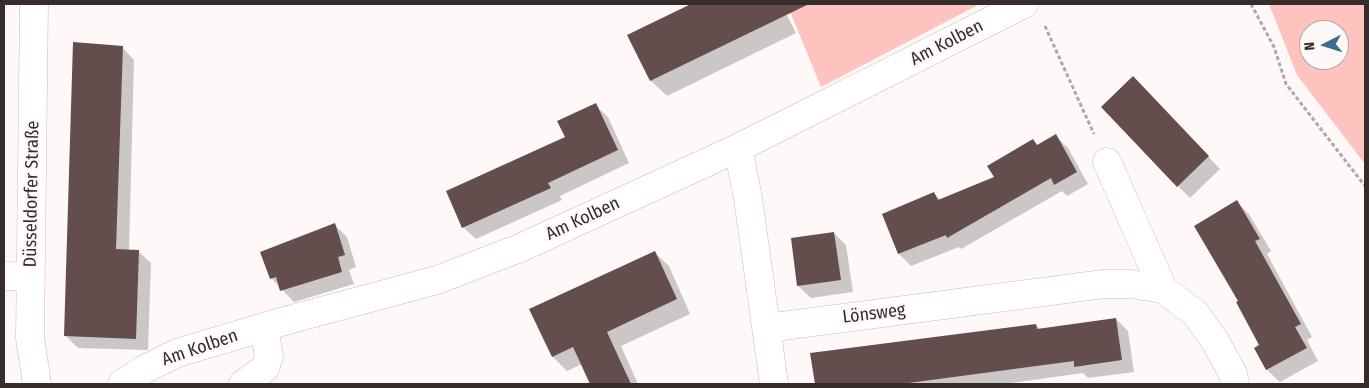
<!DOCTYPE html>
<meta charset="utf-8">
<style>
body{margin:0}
#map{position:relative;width:1369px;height:388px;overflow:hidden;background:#fef9f8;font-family:"Fira Sans Condensed",sans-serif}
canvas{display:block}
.frame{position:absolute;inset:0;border:5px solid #362c2c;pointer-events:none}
.north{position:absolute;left:1299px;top:20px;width:50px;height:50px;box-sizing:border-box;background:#fef9f8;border:1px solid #aea7a6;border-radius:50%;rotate:265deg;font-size:14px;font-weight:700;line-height:20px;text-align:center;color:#362c2c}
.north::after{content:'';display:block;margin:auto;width:18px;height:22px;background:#386f8a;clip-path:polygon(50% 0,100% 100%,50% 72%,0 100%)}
</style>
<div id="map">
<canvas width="1369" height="388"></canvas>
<div class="frame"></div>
<div class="north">N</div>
</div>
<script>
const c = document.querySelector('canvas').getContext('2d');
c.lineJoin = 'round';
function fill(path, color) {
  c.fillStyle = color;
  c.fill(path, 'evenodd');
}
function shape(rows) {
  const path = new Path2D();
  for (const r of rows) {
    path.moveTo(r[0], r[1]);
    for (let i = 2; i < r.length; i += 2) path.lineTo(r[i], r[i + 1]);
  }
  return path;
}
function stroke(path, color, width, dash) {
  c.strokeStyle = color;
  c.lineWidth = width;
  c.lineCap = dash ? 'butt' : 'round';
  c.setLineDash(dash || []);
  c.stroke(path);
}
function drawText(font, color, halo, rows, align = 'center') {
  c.font = font + ' "Fira Sans Condensed",sans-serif';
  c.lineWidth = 5;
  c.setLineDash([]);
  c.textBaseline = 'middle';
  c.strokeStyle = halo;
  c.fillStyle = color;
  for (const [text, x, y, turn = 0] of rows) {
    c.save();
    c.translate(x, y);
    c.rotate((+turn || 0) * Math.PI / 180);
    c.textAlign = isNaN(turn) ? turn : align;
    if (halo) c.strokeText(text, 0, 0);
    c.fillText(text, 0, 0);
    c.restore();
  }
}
fill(shape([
 [787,4,980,4,821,87],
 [1269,4,1365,4,1365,164,1297,75],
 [1309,30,1339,30,1339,60,1309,60]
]), '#fec2bf');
fill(shape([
 [694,4,781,4,796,33,667,96,651,81,629,35],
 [122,47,134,60,129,251,138,251,151,263,148,350,78,348,66,336],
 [1145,90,1220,169,1190,198,1178,186],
 [595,105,608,117,629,163,560,196,562,200,476,239,463,227,566,138],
 [1056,136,1068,148,1088,184,1067,196,1062,191,961,249,959,247,911,266,899,254,883,214,934,194,941,200,996,178,1033,140,1038,146],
 [1237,202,1249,214,1271,251,1267,254,1312,337,1307,340,1318,361,1280,382,1267,370,1256,349,1261,346],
 [334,224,347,237,356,267,349,270,354,284,294,302,271,278],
 [834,233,846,245,853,292,811,298,798,286],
 [654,252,669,266,690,314,621,346,638,384,591,384,582,364,567,371,553,357,531,310],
 [1116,319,1128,331,1134,372,1088,378,1083,373,1004,384,816,384,812,354,1036,325,1040,329],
 [368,383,369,384,337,384]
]), '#0003');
fill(shape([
 [691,4,809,4,650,81,627,35],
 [73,42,123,46,116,249,139,250,136,339,64,336],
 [1133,76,1209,156,1177,187,1101,107],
 [596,103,618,150,548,183,551,188,462,228,446,191,565,137,557,121],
 [1056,134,1077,172,1054,185,1051,178,947,238,946,235,898,254,882,214,934,192,938,200,994,177,987,166,1033,139,1037,145],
 [1237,200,1260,239,1255,241,1301,324,1295,327,1307,348,1266,370,1254,348,1259,345,1236,302,1238,301,1194,226],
 [335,223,345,255,338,257,342,272,280,291,276,277,270,279,260,252],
 [834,232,841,280,797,286,791,238],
 [655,251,677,299,607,332,631,384,590,384,573,347,552,357,529,309],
 [1116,318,1122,360,1074,367,1074,361,901,384,815,384,810,353,1036,324,1037,329]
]), '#644e4d');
const minor = shape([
 [34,4,30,338,37,384],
 [738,148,748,198,774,384],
 [1107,162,1163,289],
 [4,276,31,277],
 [767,328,1104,284,1130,284,1163,289,1196,314,1215,341,1233,374,1235,384],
 [122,384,143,370,177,353,288,320,437,280,520,248,738,148,1024,4],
 [243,384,265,368,269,357,264,327]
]);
stroke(minor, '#d1b8b6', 29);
stroke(shape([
 [1251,4,1274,47,1286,84,1365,186],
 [1045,26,1094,134]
]), '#afa8a8', 3, [4, 2.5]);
stroke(minor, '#fff', 28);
drawText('18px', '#362c2c', '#fef9f8', [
 ["Am Kolben",947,43,-27],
 ["Düsseldorfer Straße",32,194,-89],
 ["Am Kolben",583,219,-25],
 ["Lönsweg",874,314,-7],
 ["Am Kolben",200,348,-19]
]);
</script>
